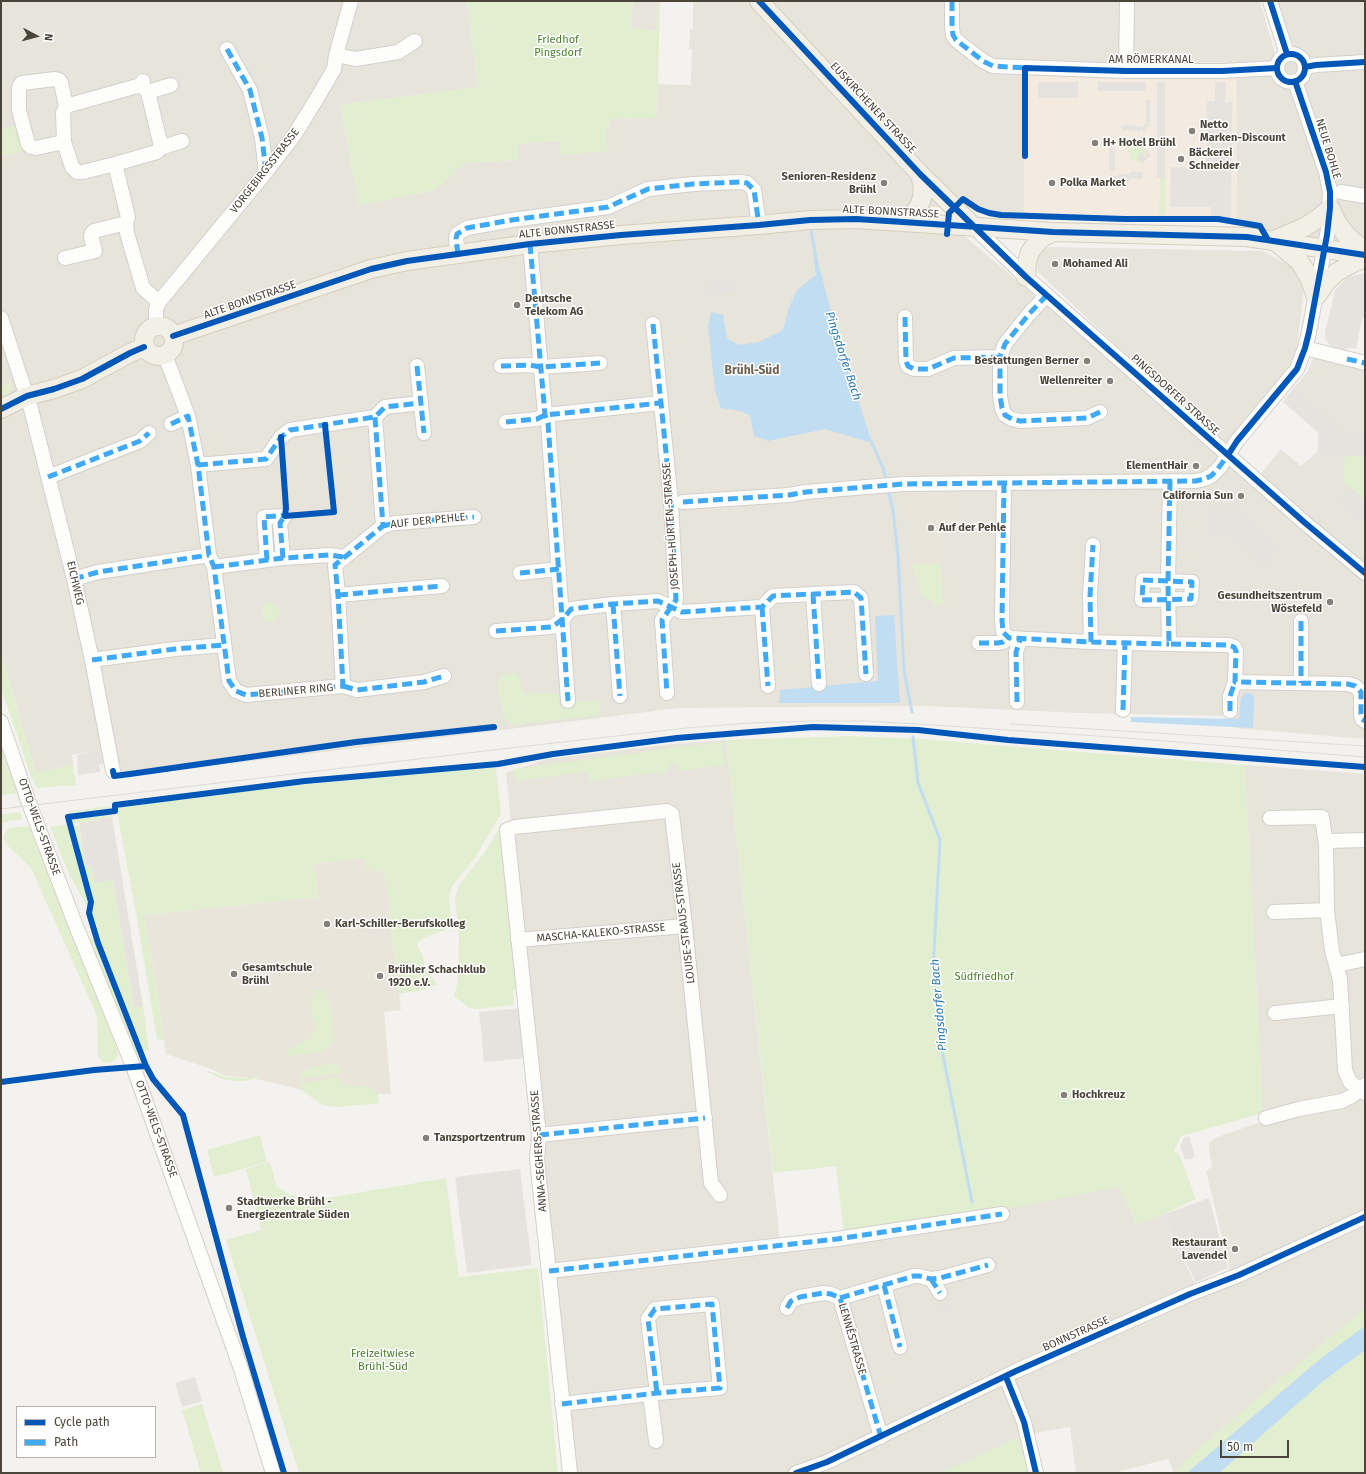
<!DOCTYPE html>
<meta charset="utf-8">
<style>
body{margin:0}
#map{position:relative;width:1366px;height:1474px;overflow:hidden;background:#f4f2ee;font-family:"Fira Sans",sans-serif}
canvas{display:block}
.frame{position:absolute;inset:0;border:2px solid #4b4439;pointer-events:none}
.legend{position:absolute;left:16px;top:1406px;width:140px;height:52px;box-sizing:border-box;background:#fff;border:1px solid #b7b4b0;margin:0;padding:5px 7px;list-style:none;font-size:12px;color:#4b4439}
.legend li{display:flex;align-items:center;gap:8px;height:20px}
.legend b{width:20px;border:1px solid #b7b4b0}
.north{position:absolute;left:16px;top:16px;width:40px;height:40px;-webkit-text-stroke:3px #fff;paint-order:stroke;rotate:96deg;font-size:11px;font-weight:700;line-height:16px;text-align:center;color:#4b4439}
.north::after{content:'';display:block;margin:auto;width:14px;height:18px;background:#4b4439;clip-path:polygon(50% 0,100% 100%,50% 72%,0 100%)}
.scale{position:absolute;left:1220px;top:1440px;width:69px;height:18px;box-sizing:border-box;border:2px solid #4b4439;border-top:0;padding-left:5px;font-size:12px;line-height:14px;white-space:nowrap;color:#4b4439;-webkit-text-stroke:3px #fff;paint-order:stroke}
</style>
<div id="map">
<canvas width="1366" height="1474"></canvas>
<div class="frame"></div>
<ul class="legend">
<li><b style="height:5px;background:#0057b8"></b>Cycle path</li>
<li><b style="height:5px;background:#3fa9f5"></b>Path</li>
</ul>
<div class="north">N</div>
<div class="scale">50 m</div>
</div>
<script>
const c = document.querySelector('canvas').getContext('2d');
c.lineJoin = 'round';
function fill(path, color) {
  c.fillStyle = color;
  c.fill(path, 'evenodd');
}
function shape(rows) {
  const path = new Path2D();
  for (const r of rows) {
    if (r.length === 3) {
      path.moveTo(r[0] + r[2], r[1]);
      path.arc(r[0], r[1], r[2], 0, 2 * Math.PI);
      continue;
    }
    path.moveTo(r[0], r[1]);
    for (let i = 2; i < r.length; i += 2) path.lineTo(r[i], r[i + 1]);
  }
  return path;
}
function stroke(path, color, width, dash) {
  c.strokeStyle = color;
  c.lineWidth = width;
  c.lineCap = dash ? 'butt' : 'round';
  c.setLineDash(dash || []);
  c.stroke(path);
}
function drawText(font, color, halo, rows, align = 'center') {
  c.font = font + ' "Fira Sans",sans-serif';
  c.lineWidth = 3;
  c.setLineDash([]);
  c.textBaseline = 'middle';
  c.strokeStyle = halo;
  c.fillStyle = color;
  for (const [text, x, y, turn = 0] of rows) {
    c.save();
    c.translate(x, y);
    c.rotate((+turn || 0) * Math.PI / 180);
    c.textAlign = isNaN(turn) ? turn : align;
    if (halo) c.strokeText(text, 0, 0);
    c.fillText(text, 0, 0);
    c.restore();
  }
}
fill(shape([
 [1,1,467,1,478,87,340,105,359,205,435,190,465,163,518,160,518,144,560,141,560,154,606,131,611,119,656,118,658,84,691,85,692,49,689,49,690,29,693,29,693,1,1260,1,1276,57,1293,46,1277,1,1365,1,1365,254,1244,224,1237,218,1236,62,1024,63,1024,213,988,211,981,207,930,207,1255,481,1281,449,1301,466,1317,452,1319,433,1290,407,1298,395,1293,389,1308,371,1317,349,1365,358,1365,739,1234,728,1231,716,1080,713,927,706,679,708,108,779,104,749,72,755,73,764,36,774,1,652],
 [633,1,658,1,656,31,630,28],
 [1046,247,1263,251,1296,269,1304,287,1297,348,1293,365,1283,378,1223,446,1038,272,1037,258],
 [726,740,780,1242,727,1254,1120,1187,1136,1224,1162,1215,1195,1284,1230,1270,1206,1171,1212,1167,1209,1148,1209,1143,1215,1138,1263,1121,1245,765,1365,774,1365,1310,1174,1473,1168,1459,1113,1473,1076,1473,1070,1427,1024,1435,943,1472,943,1473,576,1473,506,773,547,759,682,743]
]), '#e7e4dc');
fill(shape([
 [1236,62,1237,218,1024,213,1024,63]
]), '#f3ebdf');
fill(shape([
 [735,281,736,291,706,294,705,285]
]), '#e6e2de');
fill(shape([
 [930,491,938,491,939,494,963,494,962,527,943,529,941,564,912,565,909,524,905,499,910,498,910,495,930,494],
 [363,858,370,867,370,870,382,871,385,876,399,994,401,1010,384,1012,391,1094,320,1094,252,1078,226,1076,211,1069,166,1054,156,984,144,915,318,897,314,864]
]), '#eae5da');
fill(shape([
 [467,1,633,1,630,28,656,31,658,1,660,1,658,84,656,118,611,119,606,131,608,151,560,155,560,141,518,144,519,160,465,163,435,190,359,205,340,105,478,87],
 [20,125,25,147,21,152,1,155,3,162,1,163,1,129],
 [1133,142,1135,144,1138,142,1140,144,1142,142,1146,146,1144,148,1146,150,1144,152,1147,155,1144,157,1141,154,1137,158,1140,161,1138,163,1135,159,1133,161,1129,157,1131,155,1128,151,1131,148,1129,145],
 [1160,178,1165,178,1165,214,1159,215],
 [12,382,10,393,1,397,1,387],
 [1345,455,1365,457,1365,500,1343,482],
 [941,564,943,604,938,606,921,594,912,565],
 [268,601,281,610,277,619,264,622,262,606],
 [1,652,36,774,73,764,76,785,38,788,32,779,1,688],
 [509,672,518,673,523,692,561,694,562,703,600,700,601,715,512,725,504,717,497,687,501,676],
 [850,736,920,739,1245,765,1263,1113,1181,1136,1174,1151,1179,1154,1196,1199,1162,1215,1136,1224,1120,1187,974,1215,844,1235,836,1166,773,1173,726,740],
 [1,737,21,793,1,795],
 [722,742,725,765,677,771,676,763,669,764,669,771,589,781,587,772,515,781,513,769],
 [488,767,496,769,501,814,476,856,452,886,449,897,452,927,426,937,418,942,417,946,423,956,426,971,437,984,426,989,399,994,385,876,382,871,370,870,370,867,364,868,363,858,314,864,318,897,144,915,156,984,164,1040,157,1039,136,913,117,812,120,807,238,791],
 [113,806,111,808,69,813,69,811],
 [20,812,22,819,8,821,1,824,1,815],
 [111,812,112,817,79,823,71,822,70,818],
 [502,823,519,989,513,990,514,1005,478,1009,469,1008,454,996,458,981,459,939,455,898,458,887,487,849],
 [69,824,88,896,89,905,87,906,70,876,50,827],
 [71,825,79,826,86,867,92,866,113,879,134,1007,143,1006,149,1051,142,1050,92,919,92,902],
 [29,826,116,1046,118,1055,115,1060,110,1063,102,1062,98,1055,97,1016,31,868,7,845,3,837,6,831,10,828],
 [94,937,101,959,132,1038,139,1056,138,1057,97,959,90,939],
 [324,990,324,993,327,992,328,999,329,999,334,1029,333,1039,331,1045,321,1052,288,1056,287,1052,290,1048,306,1040,313,1033,315,1024,311,1016,314,1007,310,1004,308,998,314,998,313,991],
 [334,1063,343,1071,341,1073,302,1078,301,1071,310,1069,310,1067],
 [208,1071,226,1077,243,1078,259,1076,260,1078,242,1081,225,1080,207,1072],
 [337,1078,348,1087,367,1086,378,1093,379,1103,340,1107,326,1106,319,1103,300,1089,300,1083],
 [260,1135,267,1162,214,1177,207,1150],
 [270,1162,277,1188,280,1188,288,1194,315,1200,446,1178,459,1277,538,1268,558,1473,299,1473,226,1240,261,1230,246,1169],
 [1365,1307,1365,1473,1174,1473,1189,1456],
 [202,1404,223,1473,201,1473,182,1410],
 [1024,1435,1032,1473,943,1473,943,1472]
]), '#e1eecf');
fill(shape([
 [1038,82,1078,82,1078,98,1038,98],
 [1098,82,1146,82,1146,91,1098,91],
 [1157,82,1165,82,1165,178,1157,178],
 [1215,82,1226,82,1225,102,1232,102,1231,218,1211,217,1211,207,1170,207,1171,167,1206,168,1207,101,1215,101],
 [1146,100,1150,100,1150,122,1146,122],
 [1148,122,1150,124,1143,132,1141,129,1138,132,1136,129,1134,132,1132,129,1129,131,1127,129,1125,131,1120,126,1122,124,1124,126,1126,124,1129,126,1131,124,1133,127,1135,124,1138,127,1140,125,1143,127],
 [1109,148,1115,148,1115,171,1109,171],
 [1146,150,1151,155,1142,164,1137,158,1141,154,1145,157,1147,155,1144,152],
 [1130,172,1143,172,1142,179,1130,179,1130,181,1119,181,1119,183,1112,183,1113,176,1119,176,1119,174,1130,174],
 [1365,273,1365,318,1362,318,1356,349,1350,348,1343,350,1333,347,1328,343,1325,338,1325,332,1335,291,1341,283,1347,278,1355,275],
 [1293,389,1341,430,1365,432,1365,457,1317,452,1319,433,1283,402],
 [1352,489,1365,500,1365,516,1361,521,1339,502],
 [1212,510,1238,510,1278,547,1264,565,1229,534,1209,534,1209,511],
 [344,648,351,653,353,682,346,675],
 [101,749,103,764,99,765,100,772,78,775,77,755],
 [112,817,143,1006,134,1007,113,880,94,883,92,866,86,867,79,823],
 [521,1008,526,1058,484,1062,479,1012],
 [1189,1136,1195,1158,1185,1160,1180,1146,1184,1138],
 [520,1169,532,1265,467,1273,455,1177],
 [1209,1198,1228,1268,1196,1282,1162,1215],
 [950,1304,952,1311,941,1314,940,1307],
 [195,1377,202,1401,182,1407,175,1383]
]), '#e6e3df');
fill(shape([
 [813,254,816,254,834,324,872,443,825,429,768,441,754,436,750,415,736,410,721,408,715,391,708,326,711,312,723,315,727,338,738,345,759,342,783,330,788,310,797,290,816,275],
 [894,615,900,703,779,703,780,690,878,681,875,616],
 [1244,693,1250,693,1253,695,1254,700,1253,728,1131,722,1131,717,1239,719,1241,699],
 [1365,1326,1365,1350,1322,1382,1219,1473,1187,1473,1319,1360]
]), '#c0ddf1');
stroke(shape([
 [811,230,816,257],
 [871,441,883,468,886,479],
 [889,493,893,511,898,555,904,670,912,712],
 [913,737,918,783,940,840,933,970,940,1040,972,1202]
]), '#c0ddf1', 3);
const minor = shape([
 [952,1,952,27,953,35,956,40,983,61,993,66,1126,71,1222,71,1277,68],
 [1270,1,1287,54],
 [227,49,250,90,262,138,266,172],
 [1291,68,14],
 [336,55,356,59,398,52,415,41],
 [1305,67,1316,65,1365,62],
 [1126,71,1127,1],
 [143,81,141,85,148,92,160,142,160,148,157,152,115,164,128,217,126,223,127,233,143,288,159,302],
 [148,92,171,85],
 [64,142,36,148,31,147,28,144,19,110,19,87,22,83,55,79,59,80,61,83,66,106],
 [160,148,182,141],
 [115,164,83,172,77,172,72,167,64,142,63,113,66,106,141,85],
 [1341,192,1365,196],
 [975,228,1026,277,1304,522,1365,573],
 [530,244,545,415,548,423,568,701],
 [458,254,456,239,457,234,467,228,512,220,608,207,648,189,693,184,740,182,747,183,754,190,759,225],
 [65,258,95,251,91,237,92,233,94,231,126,223],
 [1047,295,1029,314,1005,344,1000,357,1000,396,1002,408,1005,415,1012,419,1020,421,1087,418,1100,412],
 [905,317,906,361,908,366,914,369,928,369,954,358,1000,357],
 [1,318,31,409,74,579,92,660,113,771],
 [653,324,671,502,676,600,662,620,667,693],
 [156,326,156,309,159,302,266,172,295,134,319,95,334,69,336,55,351,1],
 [1305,348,1365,363],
 [165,355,188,416,198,465,209,555,214,567,229,681,236,691,246,695,343,686,338,595,335,565,383,526,375,417],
 [417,366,424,433],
 [501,366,530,365,541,367,600,363],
 [506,422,537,419,545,415,660,403],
 [171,424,188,416],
 [198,465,266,459,281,437,290,430,375,417,385,407,421,403],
 [48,477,140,441,149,433],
 [1170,481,1168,581,1169,644,1228,645,1234,647,1236,651,1235,682,1348,684,1355,686,1361,692,1361,714,1362,719,1365,721],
 [1004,483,1002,620,1003,632,1009,638,1091,642,1169,644],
 [683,502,789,495,806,492,903,484,1196,481,1204,479,1211,476,1220,467,1237,441,1297,369,1305,348,1309,332,1328,229,1330,192,1326,172,1295,81],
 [383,526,395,523,474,517],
 [283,558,280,523,285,516],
 [267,560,264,517,285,516],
 [214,567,283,558,330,555,343,557],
 [520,573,559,569],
 [74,579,98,572,209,555],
 [1143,580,1192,582,1191,599,1142,600,1143,580],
 [813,594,819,684],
 [338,595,442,586],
 [613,604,620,696],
 [762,607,768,686],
 [1301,621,1301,683],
 [496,631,552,627,563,619,571,609,613,604,658,601,682,612,762,607,773,596,854,592,861,598,866,674],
 [1091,642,1090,596,1093,545],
 [979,643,998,643,1003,642,1009,638],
 [92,660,175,649,224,645],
 [343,686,357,690,424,682,444,676],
 [1017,702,1016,652,1020,640],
 [1123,710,1125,643],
 [1230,711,1230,696,1235,682],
 [1,722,29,803,76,926,133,1066,241,1369,273,1473],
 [1270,818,1322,817,1326,845,1327,910,1332,951,1340,979,1345,1070,1350,1082,1360,1089,1365,1093],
 [1326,845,1330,841,1365,840],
 [1274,912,1327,910],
 [518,940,685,926],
 [1336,965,1365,959],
 [1275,1013,1342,1006],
 [1266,1118,1299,1109,1342,1101,1352,1096,1365,1085],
 [539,1135,705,1118],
 [549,1271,837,1239,1002,1214],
 [931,1279,940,1293],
 [884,1285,900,1347],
 [840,1298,914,1276,919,1276,931,1279,940,1278,988,1265],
 [787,1308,791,1301,800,1297,823,1293,831,1294,840,1298,881,1437],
 [1006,1377,1024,1422,1036,1473],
 [650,1394,656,1441],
 [562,1404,657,1393,720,1388,712,1304,655,1309,648,1319,657,1393],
 [570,1473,537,1160,539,1135,507,830,515,827,667,811,672,814,685,926,711,1183,720,1195],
 [796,1473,827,1462,1016,1371,1190,1294,1239,1275,1365,1217]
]);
const major = shape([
 [759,1,920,174,975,228],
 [903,222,913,214,918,208,922,198,923,187,920,174],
 [1274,240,1305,227,1320,217,1330,208,1338,224,1347,236,1365,251],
 [1276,242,1300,262,1309,277,1316,297],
 [1026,277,1027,262,1030,252,1040,239,1053,232],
 [1316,297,1328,280,1337,272,1355,262,1365,259],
 [159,341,15],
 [173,336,371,269,407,261,530,244,621,235,759,225,810,220,856,219,903,222,1053,232,1247,237,1365,255],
 [1,409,27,396,54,389,82,379,130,353,144,347]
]);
stroke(minor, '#d2d0cb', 16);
stroke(major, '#d6cebb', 20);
stroke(minor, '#fdfdfc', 14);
stroke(major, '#f2efe6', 18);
stroke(shape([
 [1010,724,1365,746],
 [1,809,510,748,687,728,750,723,814,721,866,721,919,724,1127,738,1365,757]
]), '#dbdbda', 1);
stroke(shape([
 [952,1,952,27,953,35,956,40,983,61,993,66,1025,68],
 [227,49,250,90,262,138,266,172],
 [530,244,545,415,548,423,568,701],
 [458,254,456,239,457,234,467,228,512,220,608,207,648,189,693,184,740,182,747,183,754,190,759,225],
 [1047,295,1029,314,1005,344,1000,357,1000,396,1002,408,1005,415,1012,419,1020,421,1087,418,1100,412],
 [905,317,906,361,908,366,914,369,928,369,954,358,1000,357],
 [653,324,671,502,676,600,662,620,667,693],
 [1347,359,1365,363],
 [417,366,424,433],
 [501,366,530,365,541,367,600,363],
 [506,422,537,419,545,415,660,403],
 [171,424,188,416,198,465,209,555,214,567,229,681,236,691,246,695,343,686,338,595,335,565,383,526,375,417],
 [198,465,266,459,281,437,290,430,375,417,385,407,421,403],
 [48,477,140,441,149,433],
 [1170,481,1168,581,1169,644,1228,645,1234,647,1236,651,1235,682,1348,684,1355,686,1361,692,1361,714,1362,719,1365,721],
 [1004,483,1002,620,1003,632,1009,638,1091,642,1169,644],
 [683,502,789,495,806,492,903,484,1196,481,1204,479,1211,476,1217,470,1228,455],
 [383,526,395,523,474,517],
 [283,558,280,523,286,514],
 [267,560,264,517,289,515],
 [214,567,283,558,330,555,343,557],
 [520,573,559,569],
 [74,579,98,572,209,555],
 [1143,580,1192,582,1191,599,1142,600,1143,580],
 [813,594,819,684],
 [338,595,442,586],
 [613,604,620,696],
 [762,607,768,686],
 [1301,621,1301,683],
 [496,631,552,627,563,619,571,609,613,604,658,601,682,612,762,607,773,596,854,592,861,598,866,674],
 [1091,642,1090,596,1093,545],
 [979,643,998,643,1003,642,1009,638],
 [92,660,175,649,224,645],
 [343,686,357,690,424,682,444,676],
 [1017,702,1016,652,1020,640],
 [1123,710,1125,643],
 [1230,711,1230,696,1235,682],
 [539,1135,705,1118],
 [549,1271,837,1239,1002,1214],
 [931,1279,940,1293],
 [884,1285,900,1347],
 [840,1298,914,1276,919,1276,931,1279,940,1278,988,1265],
 [787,1308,791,1301,800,1297,823,1293,831,1294,840,1298,881,1437],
 [562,1404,657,1393,720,1388,712,1304,655,1309,648,1319,657,1393]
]), '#3fa9f5', 5, [10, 5]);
stroke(shape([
 [759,1,920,174,1026,277,1304,522,1365,573],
 [1270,1,1287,54],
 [1291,68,14],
 [1305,67,1316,65,1365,62],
 [1025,156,1025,68,1126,71,1222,71,1277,68],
 [947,234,949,213,963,199,978,209,989,213,1001,215,1125,219,1218,219,1260,226,1268,240],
 [173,336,371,269,407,261,530,244,621,235,759,225,810,220,856,219,903,222,1053,232,1247,237,1365,255],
 [1,409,27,396,54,389,82,379,130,353,144,347],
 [281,437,286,508,285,516,334,512,325,425],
 [1228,455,1237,441,1297,369,1305,348,1309,332,1327,235,1330,208,1330,192,1326,172,1295,81],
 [113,771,114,776,130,774,356,742,494,727],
 [1,1082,94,1070,146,1066],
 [1006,1377,1024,1422,1036,1473],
 [284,1473,243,1337,183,1115,153,1079,146,1066,98,943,89,913,91,902,68,817,115,811,115,805,305,781,498,764,553,754,677,738,813,727,918,730,1008,740,1365,767],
 [796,1473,827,1462,1016,1371,1190,1294,1239,1275,1365,1217]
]), '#0057b8', 6);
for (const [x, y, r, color] of [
 [1192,131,4,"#868178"],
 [1095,143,4,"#868178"],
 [1181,159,4,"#868178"],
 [884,183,4,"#868178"],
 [1052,183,4,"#868178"],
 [1055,264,4,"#868178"],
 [517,305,4,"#868178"],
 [1087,361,4,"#868178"],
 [1110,381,4,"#868178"],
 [1196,466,4,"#868178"],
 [1241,496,4,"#868178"],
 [931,528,4,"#868178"],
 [1330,602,4,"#868178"],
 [327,924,4,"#868178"],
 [234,974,4,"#868178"],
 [380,976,4,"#868178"],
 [1064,1095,4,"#868178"],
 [426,1138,4,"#868178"],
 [229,1208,4,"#868178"],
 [1235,1249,4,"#868178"]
]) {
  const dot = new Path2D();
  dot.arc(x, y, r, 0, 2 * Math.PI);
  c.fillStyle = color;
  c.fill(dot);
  stroke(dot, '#fff', 1.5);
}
drawText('11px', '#4a7f2a', '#fff', [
 ["Friedhof",558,40],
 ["Pingsdorf",558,53],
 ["Südfriedhof",984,977],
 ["Freizeitwiese",383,1354],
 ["Brühl-Süd",383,1367]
]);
drawText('11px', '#4b4439', '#fff', [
 ["AM RÖMERKANAL",1151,60],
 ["EUSKIRCHENER STRASSE",873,108,47],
 ["NEUE BOHLE",1328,149,73],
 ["VORGEBIRGSSTRASSE",265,171,-52],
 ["ALTE BONNSTRASSE",891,212,3],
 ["ALTE BONNSTRASSE",567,230,-6],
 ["ALTE BONNSTRASSE",250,300,-19],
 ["PINGSDORFER STRASSE",1175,395,42],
 ["AUF DER PEHLE",428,521,-6],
 ["JOSEPH-HÜRTEN-STRASSE",671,526,-94],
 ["EICHWEG",75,583,77],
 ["BERLINER RING",296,691,-5],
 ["OTTO-WELS-STRASSE",39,827,70],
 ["LOUISE-STRAUS-STRASSE",684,923,-97],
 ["MASCHA-KALEKO-STRASSE",601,933,-5],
 ["OTTO-WELS-STRASSE",156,1129,70],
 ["ANNA-SEGHERS-STRASSE",539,1151,-94],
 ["BONNSTRASSE",1076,1334,-24],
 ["LENNÉSTRASSE",852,1339,74]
]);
drawText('bold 11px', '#4b4439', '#fff', [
 ["Netto",1200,125],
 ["Marken-Discount",1200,138],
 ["H+ Hotel Brühl",1103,143],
 ["Bäckerei",1189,153],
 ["Schneider",1189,166],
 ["Senioren-Residenz",876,177,"right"],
 ["Brühl",876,190,"right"],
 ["Polka Market",1060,183],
 ["Mohamed Ali",1063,264],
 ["Deutsche",525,299],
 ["Telekom AG",525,312],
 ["Bestattungen Berner",1079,361,"right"],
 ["Wellenreiter",1102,381,"right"],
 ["ElementHair",1188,466,"right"],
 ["California Sun",1233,496,"right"],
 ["Auf der Pehle",939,528],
 ["Gesundheitszentrum",1322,596,"right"],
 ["Wöstefeld",1322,609,"right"],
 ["Karl-Schiller-Berufskolleg",335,924],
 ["Gesamtschule",242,968],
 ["Brühl",242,981],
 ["Brühler Schachklub",388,970],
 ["1920 e.V.",388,983],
 ["Hochkreuz",1072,1095],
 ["Tanzsportzentrum",434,1138],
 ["Stadtwerke Brühl -",237,1202],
 ["Energiezentrale Süden",237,1215],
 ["Restaurant",1227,1243,"right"],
 ["Lavendel",1227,1256,"right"]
], 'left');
drawText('italic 12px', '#2e7ab2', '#fff', [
 ["Pingsdorfer Bach",843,356,72],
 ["Pingsdorfer Bach",939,1005,-95]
]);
drawText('bold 12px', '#6e6250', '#fff', [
 ["Brühl-Süd",752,371]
]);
</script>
